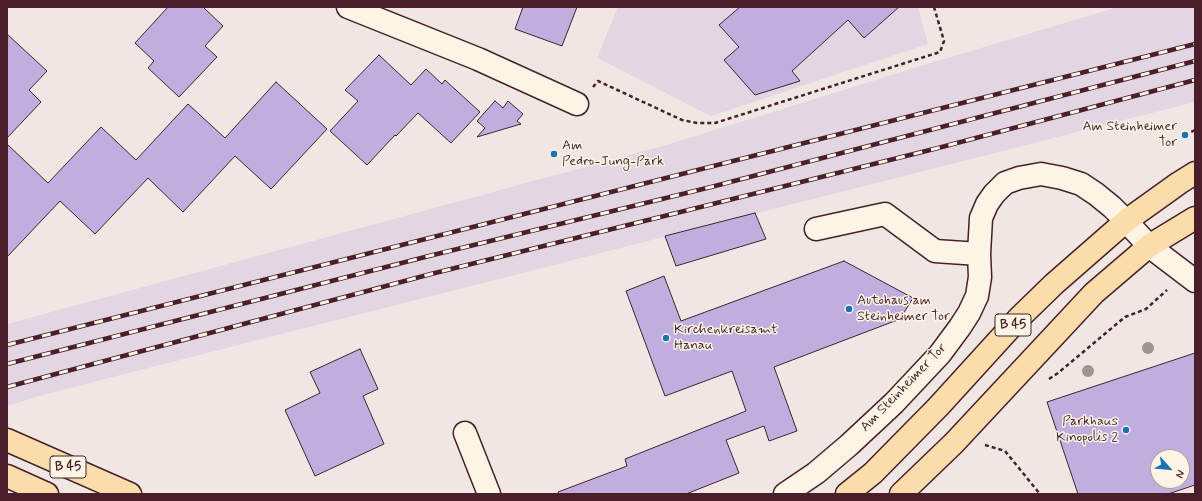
<!DOCTYPE html>
<style>
body{margin:0}
#map{position:relative;width:1202px;height:501px;overflow:hidden;background:#f0e7e4;font-family:Mynerve,sans-serif}
canvas{display:block}
.frame{position:absolute;inset:0;border:8px solid #4a1f2b;pointer-events:none}
.north{position:absolute;left:1150px;top:449px;width:40px;height:40px;box-sizing:border-box;background:#fcf5e5;border:1px solid #b59f9b;border-radius:50%;rotate:117deg;font-size:11px;font-weight:700;line-height:16px;text-align:center;color:#4a1f2b}
.north::after{content:'';display:block;margin:auto;width:14px;height:18px;background:#1f6fb2;clip-path:polygon(50% 0,100% 100%,50% 72%,0 100%)}
</style>
<div id="map">
<canvas width="1202" height="501"></canvas>
<div class="frame"></div>
<div class="north">N</div>
</div>
<script>
const c = document.querySelector('canvas').getContext('2d');
c.lineJoin = 'round';
function fill(path, color) {
  c.fillStyle = color;
  c.fill(path, 'evenodd');
}
function shape(rows) {
  const path = new Path2D();
  for (const r of rows) {
    path.moveTo(r[0], r[1]);
    for (let i = 2; i < r.length; i += 2) path.lineTo(r[i], r[i + 1]);
  }
  return path;
}
function stroke(path, color, width, dash) {
  c.strokeStyle = color;
  c.lineWidth = width;
  c.lineCap = dash ? 'butt' : 'round';
  c.setLineDash(dash || []);
  c.stroke(path);
}
function drawText(font, color, halo, rows, align = 'center') {
  c.font = font + ' Mynerve,sans-serif';
  c.lineWidth = 3;
  c.setLineDash([]);
  c.textBaseline = 'middle';
  c.strokeStyle = halo;
  c.fillStyle = color;
  for (const [text, x, y, turn = 0] of rows) {
    c.save();
    c.translate(x, y);
    c.rotate((+turn || 0) * Math.PI / 180);
    c.textAlign = isNaN(turn) ? turn : align;
    if (halo) c.strokeText(text, 0, 0);
    c.fillText(text, 0, 0);
    c.restore();
  }
}
fill(shape([
 [618,7,918,7,928,44,711,116,597,58],
 [1118,7,1195,7,1195,102,42,395,7,406,7,324,666,145,924,65]
]), '#e2d6e2');
const building = shape([
 [168,7,203,7,223,26,205,46,217,57,179,97,148,68,154,61,135,43,168,7],
 [523,7,577,7,562,46,515,29,523,7],
 [740,7,899,7,864,38,848,20,792,71,800,81,755,95,724,60,739,47,719,25,740,7],
 [7,34,47,71,29,90,41,102,7,138,7,34],
 [379,55,411,85,426,69,442,84,445,80,480,112,451,143,418,113,396,136,395,135,367,165,330,131,358,101,345,90,379,55],
 [276,82,327,129,271,189,235,156,183,212,148,178,95,234,60,201,7,257,7,144,48,183,101,127,136,160,188,104,225,138,276,82],
 [495,101,503,108,508,101,523,114,517,121,521,124,477,137,485,128,477,121,495,101],
 [755,213,766,239,676,266,665,236,755,213],
 [844,261,913,298,900,319,774,367,797,431,769,441,764,426,726,440,739,473,686,494,559,494,558,492,627,466,625,459,746,411,732,371,665,396,626,291,664,276,681,321,844,261],
 [360,349,378,389,363,396,384,444,315,476,285,410,320,393,310,372,360,349],
 [1195,353,1195,485,1168,494,1078,494,1047,402,1195,353],
 [1158,457,1182,457,1182,481,1158,481,1158,457]
]);
fill(building, '#c0aedf');
stroke(building, '#4a1f2b', 1);
const minor = shape([
 [348,7,478,59,577,104],
 [816,229,885,214,935,251,979,254],
 [465,433,489,494],
 [785,494,816,473,849,445,894,403,940,354,960,327,969,313,977,296,980,277,979,254,981,218,987,204,994,194,1005,183,1019,178,1041,174,1062,178,1081,184,1096,194,1112,207,1126,221,1149,246,1195,281]
]);
const major = shape([
 [7,440,130,494],
 [7,476,47,494],
 [847,494,873,473,938,407,1020,317,1054,284,1126,221,1179,183,1195,173],
 [901,494,954,443,1094,293,1149,246,1195,218]
]);
stroke(minor, '#4a1f2b', 25);
stroke(major, '#4a1f2b', 25);
stroke(shape([
 [593,87,598,81,682,120,697,123,715,123,940,52,944,41,934,7],
 [1185,135,1195,130],
 [1049,379,1058,373,1125,317,1146,309,1167,290],
 [985,445,1005,451,1040,494]
]), '#4a1f2b', 2.5, [4, 3]);
stroke(minor, '#fcf5e5', 22);
stroke(major, '#faddab', 22);
const rail = shape([
 [7,345,1195,44],
 [7,364,433,255,711,187,1195,61],
 [7,387,431,274,938,148,1195,80]
]);
stroke(rail, '#4a1f2b', 4.5);
stroke(rail, '#fcf5e5', 3, [9]);
c.fillStyle = '#a19490';
for (const [x, y] of [
 [1148,348],
 [1088,371]
]) {
  c.beginPath();
  c.arc(x, y, 6, 0, 2 * Math.PI);
  c.fill();
}
for (const [x, y, r, color] of [
 [1185,135,4,"#1f6fb2"],
 [554,154,4,"#1f6fb2"],
 [849,309,4,"#1f6fb2"],
 [666,338,4,"#1f6fb2"],
 [1126,430,4,"#1f6fb2"]
]) {
  const dot = new Path2D();
  dot.arc(x, y, r, 0, 2 * Math.PI);
  c.fillStyle = color;
  c.fill(dot);
  stroke(dot, '#fcf5e5', 1.5);
}
for (const [x, y, w] of [
 [1013,325,36],
 [68,467,36]
]) {
  const box = new Path2D();
  box.roundRect(x - w / 2, y - 11, w, 22, 3);
  c.fillStyle = '#fcf5e5';
  c.fill(box);
  stroke(box, '#4a1f2b', 1);
}
drawText('bold 13px', '#4a1f2b', null, [
 ["B 45",1013,325],
 ["B 45",68,467]
]);
drawText('14px', '#4a1f2b', '#fcf5e5', [
 ["Am Steinheimer",1177,127,"right"],
 ["Tor",1177,143,"right"],
 ["Am",562,146],
 ["Pedro-Jung-Park",562,162],
 ["Autohaus am",857,301],
 ["Steinheimer Tor",857,317],
 ["Kirchenkreisamt",674,330],
 ["Hanau",674,346],
 ["Parkhaus",1118,422,"right"],
 ["Kinopolis 2",1118,438,"right"]
], 'left');
drawText('14px', '#4a1f2b', '#fcf5e5', [
 ["Am Steinheimer Tor",904,388,-46]
]);
</script>
